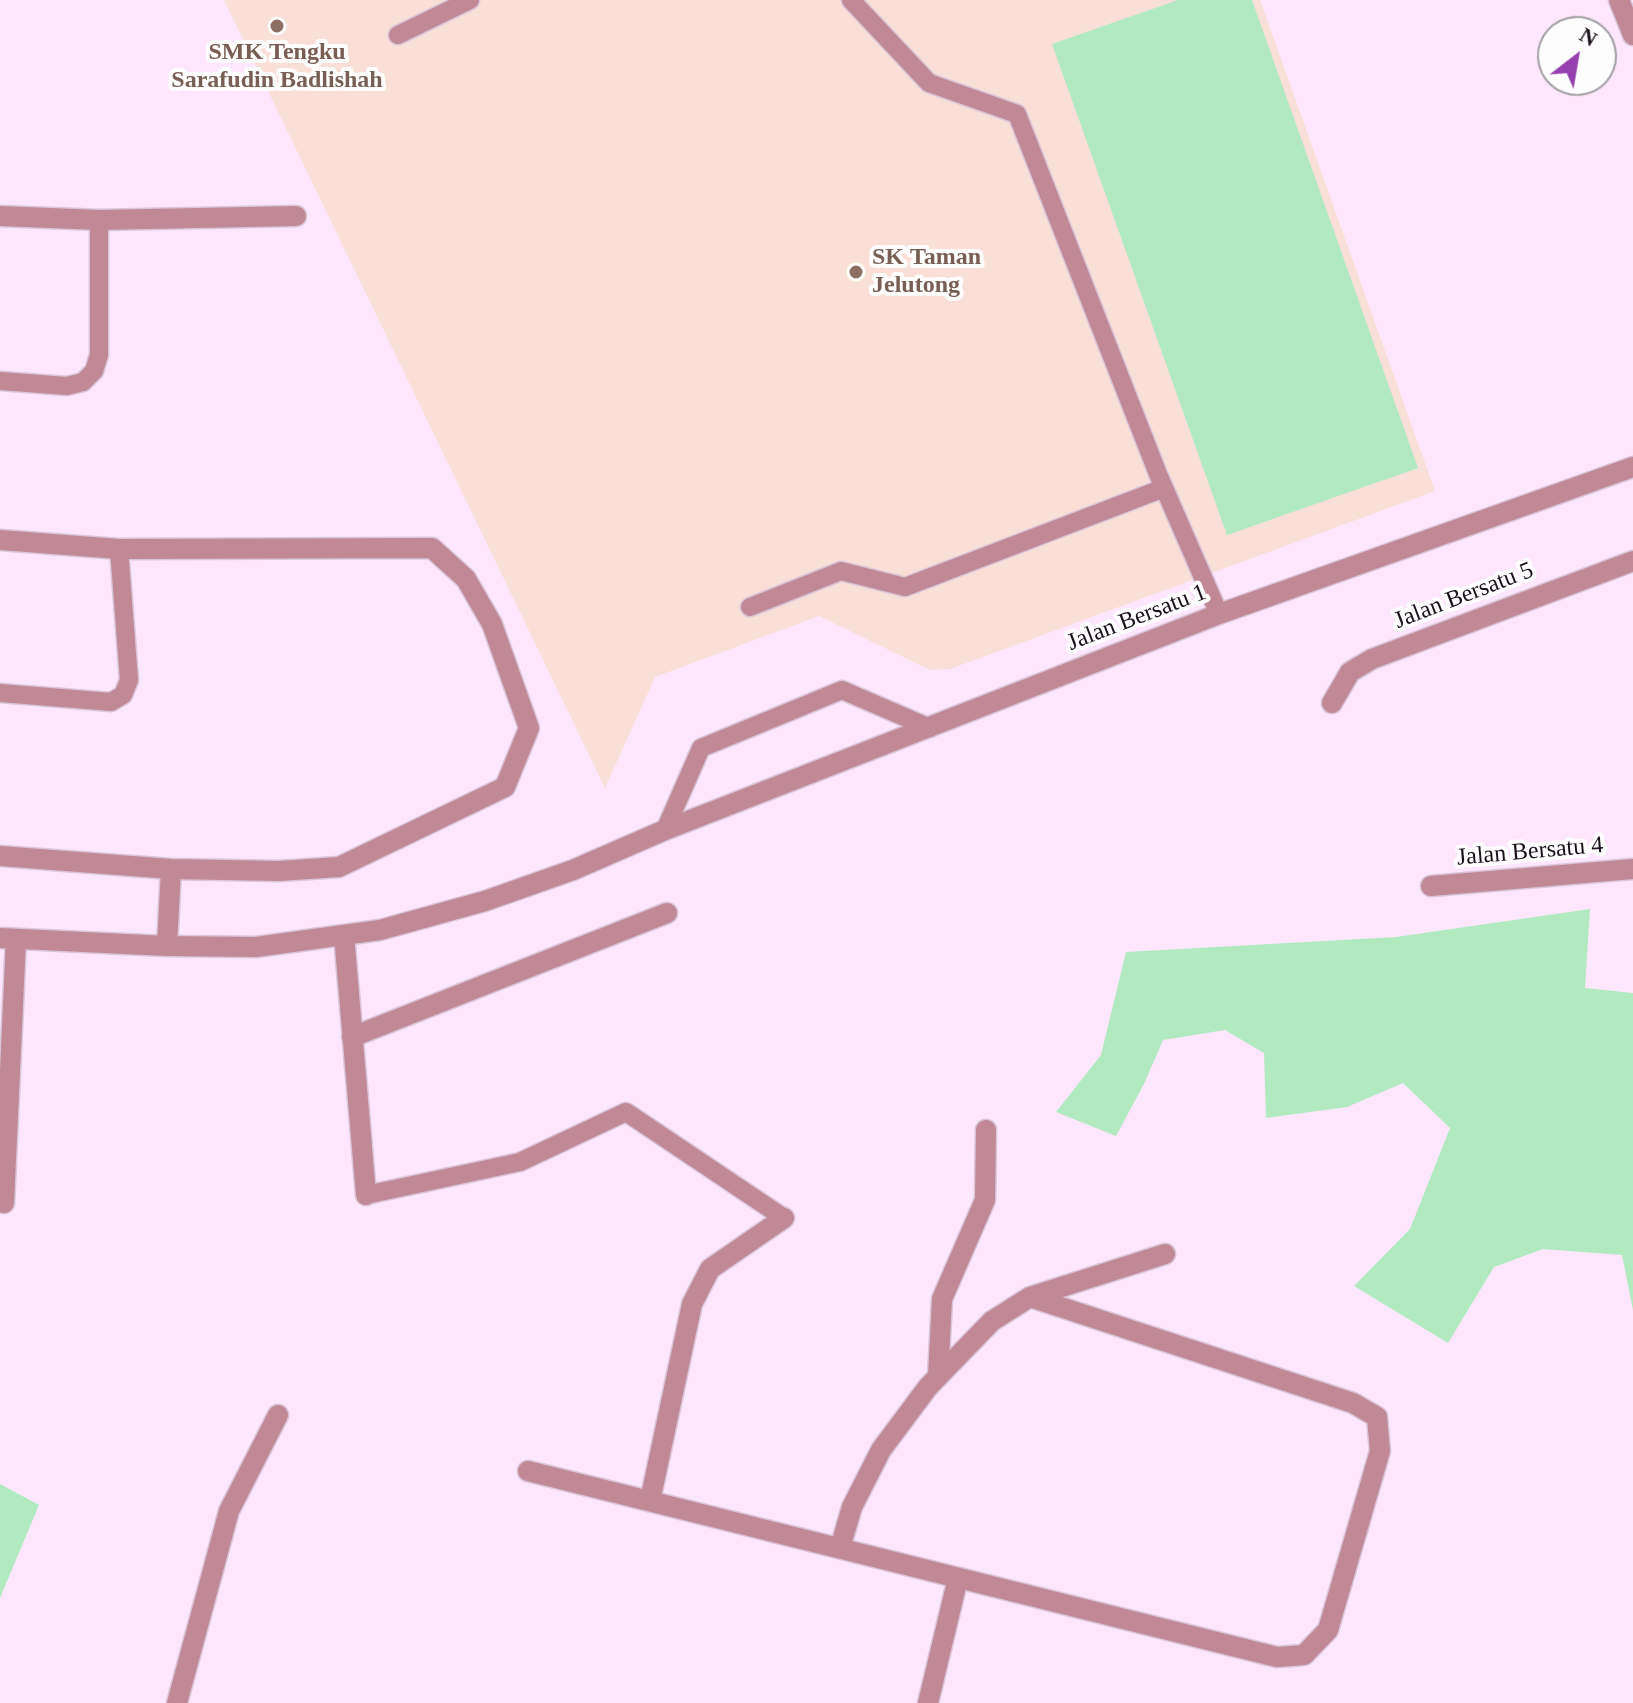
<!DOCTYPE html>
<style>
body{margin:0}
#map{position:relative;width:1633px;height:1703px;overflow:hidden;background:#fee7fd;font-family:Georgia,serif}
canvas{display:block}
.north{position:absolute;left:1537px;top:16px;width:80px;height:80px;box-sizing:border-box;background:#fdfdfd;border:2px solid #a29fa2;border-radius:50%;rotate:31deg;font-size:22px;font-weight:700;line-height:32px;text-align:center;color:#1a111a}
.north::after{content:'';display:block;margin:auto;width:28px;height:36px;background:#9541af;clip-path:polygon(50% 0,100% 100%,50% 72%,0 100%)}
</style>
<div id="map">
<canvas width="1633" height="1703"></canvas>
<div class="north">N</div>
</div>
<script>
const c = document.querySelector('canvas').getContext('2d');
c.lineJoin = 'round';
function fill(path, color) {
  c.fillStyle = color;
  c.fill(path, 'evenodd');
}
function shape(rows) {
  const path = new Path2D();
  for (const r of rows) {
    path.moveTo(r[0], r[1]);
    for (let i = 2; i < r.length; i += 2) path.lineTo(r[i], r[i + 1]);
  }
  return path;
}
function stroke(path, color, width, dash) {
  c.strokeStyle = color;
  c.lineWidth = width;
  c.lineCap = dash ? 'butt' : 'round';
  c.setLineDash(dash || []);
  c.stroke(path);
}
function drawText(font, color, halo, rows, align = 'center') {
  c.font = font + ' Georgia,serif';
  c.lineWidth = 8;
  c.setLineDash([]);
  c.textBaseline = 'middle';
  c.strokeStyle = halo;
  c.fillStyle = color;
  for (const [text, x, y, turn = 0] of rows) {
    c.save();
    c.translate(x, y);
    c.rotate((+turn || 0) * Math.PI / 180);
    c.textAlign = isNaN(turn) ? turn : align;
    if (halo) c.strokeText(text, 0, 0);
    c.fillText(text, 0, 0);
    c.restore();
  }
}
fill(shape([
 [224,0,1260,0,1435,491,950,669,930,670,819,616,655,677,605,788]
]), '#f9dfd7');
fill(shape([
 [1178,0,1252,0,1418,468,1227,535,1052,44],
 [1590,909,1585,988,1633,993,1633,1310,1622,1255,1543,1249,1494,1267,1448,1343,1354,1286,1410,1229,1450,1128,1403,1083,1347,1107,1266,1118,1264,1053,1225,1030,1163,1040,1144,1084,1116,1136,1056,1112,1101,1055,1126,952,1396,937],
 [0,1484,39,1505,0,1598]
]), '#b1eac0');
const lane = shape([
 [851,0,929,83,1017,114,1158,474,1219,614],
 [398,35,470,0],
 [0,381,67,386,83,382,94,371,99,355,99,220],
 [750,607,841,571,905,587,1164,488],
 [0,693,111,702,123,695,129,680,119,549],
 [665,830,701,748,842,690,930,728],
 [366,1195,520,1162,626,1112,784,1218]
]);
const street = shape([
 [1619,0,1633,35],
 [0,216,99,220,296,216],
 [0,540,119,549,432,548,466,579,492,624,529,728,505,787,339,867,279,871,171,869,0,856],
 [1332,703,1350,672,1372,659,1633,561],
 [1431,886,1633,869],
 [344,935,366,1195],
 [0,938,167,946,256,947,380,930,485,901,573,870,665,830,1219,614,1633,467],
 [167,946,171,869],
 [352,1037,667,913],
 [4,1203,16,939],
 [938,1377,942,1299,985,1200,986,1130],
 [528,1471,1277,1657,1304,1655,1328,1630,1380,1451,1377,1417,1353,1403,1030,1297],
 [650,1501,692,1304,710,1269,784,1218],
 [840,1548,852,1507,881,1450,928,1387,992,1321,1030,1297,1165,1254],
 [177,1703,229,1511,278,1415],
 [928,1703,958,1578]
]);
stroke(lane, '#dac5d9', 21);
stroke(street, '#dac5d9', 23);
stroke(lane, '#c18895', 18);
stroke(street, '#c18895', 20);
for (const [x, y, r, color] of [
 [277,26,8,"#8d6e63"],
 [856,272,8,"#8d6e63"]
]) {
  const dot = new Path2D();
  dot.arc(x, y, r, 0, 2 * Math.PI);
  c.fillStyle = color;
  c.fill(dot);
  stroke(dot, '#fdfdfd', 3);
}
drawText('bold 24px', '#785e54', '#fdfdfd', [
 ["SMK Tengku",277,53],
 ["Sarafudin Badlishah",277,81],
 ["SK Taman",872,258,"left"],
 ["Jelutong",872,286,"left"]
]);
drawText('24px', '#1a111a', '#fdfdfd', [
 ["Jalan Bersatu 5",1464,596,-21],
 ["Jalan Bersatu 1",1137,618,-21],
 ["Jalan Bersatu 4",1530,852,-5]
]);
</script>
